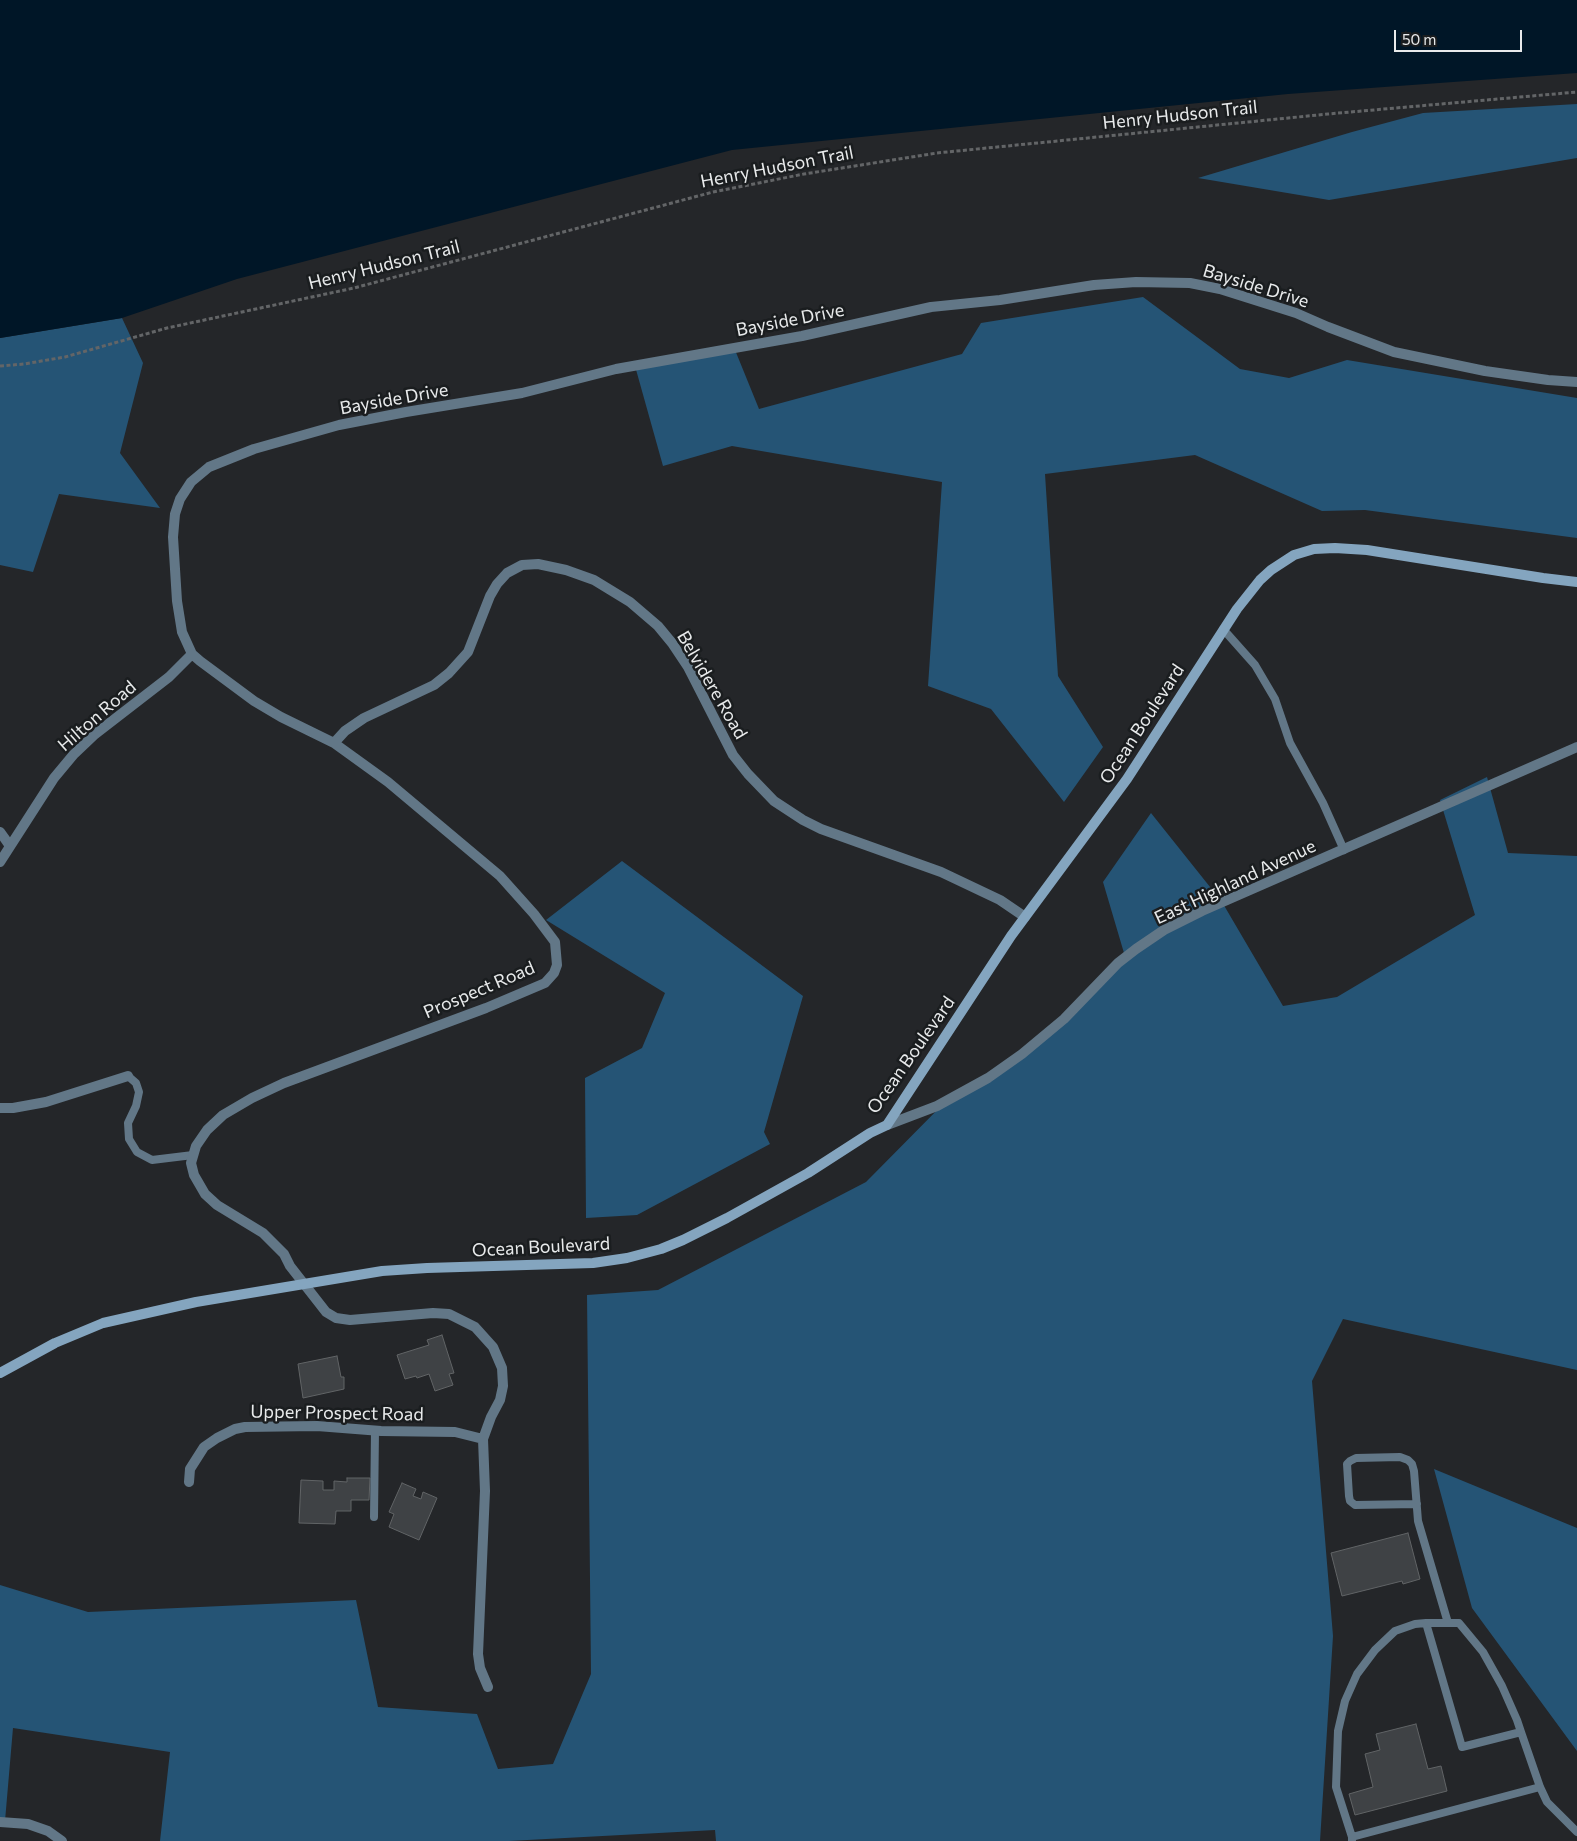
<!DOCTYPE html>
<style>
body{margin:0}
#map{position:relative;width:1577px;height:1841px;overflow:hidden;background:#242629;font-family:Commissioner,sans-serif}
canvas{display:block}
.scale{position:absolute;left:1394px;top:30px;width:128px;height:22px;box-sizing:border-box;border:2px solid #e8eaeb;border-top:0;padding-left:6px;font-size:15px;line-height:18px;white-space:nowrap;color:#e8eaeb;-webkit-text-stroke:4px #1a1d1f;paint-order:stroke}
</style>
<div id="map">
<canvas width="1577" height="1841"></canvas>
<div class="scale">50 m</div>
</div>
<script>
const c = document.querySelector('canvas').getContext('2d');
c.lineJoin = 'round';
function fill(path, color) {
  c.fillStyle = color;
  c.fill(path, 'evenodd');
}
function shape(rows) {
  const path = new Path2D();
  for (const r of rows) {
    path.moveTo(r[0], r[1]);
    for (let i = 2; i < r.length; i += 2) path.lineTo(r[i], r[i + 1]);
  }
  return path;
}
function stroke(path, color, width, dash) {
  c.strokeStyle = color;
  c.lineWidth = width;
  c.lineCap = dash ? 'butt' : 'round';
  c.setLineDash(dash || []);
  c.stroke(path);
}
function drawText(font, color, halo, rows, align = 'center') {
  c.font = font + ' Commissioner,sans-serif';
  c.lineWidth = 5;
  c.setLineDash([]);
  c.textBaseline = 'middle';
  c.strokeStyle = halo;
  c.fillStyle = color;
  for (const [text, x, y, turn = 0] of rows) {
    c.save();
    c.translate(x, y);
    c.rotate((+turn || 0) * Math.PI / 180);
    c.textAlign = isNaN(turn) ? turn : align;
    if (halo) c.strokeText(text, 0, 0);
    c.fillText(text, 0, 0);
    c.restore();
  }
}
fill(shape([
 [1577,104,1577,158,1329,200,1198,178,1352,132,1423,113],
 [1143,297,1240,369,1289,378,1347,360,1577,398,1577,538,1365,510,1322,511,1195,455,1045,474,1058,676,1103,747,1064,802,991,709,928,686,942,482,732,446,663,466,635,366,733,345,759,409,962,354,981,323],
 [122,318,143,363,120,453,160,508,59,494,33,572,0,565,0,338],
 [1487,777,1508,853,1577,856,1577,1370,1343,1319,1312,1381,1333,1636,1320,1841,716,1841,715,1830,509,1841,160,1841,170,1752,13,1728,5,1821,0,1822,0,1585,88,1612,356,1600,378,1707,477,1714,498,1769,553,1764,591,1674,587,1295,658,1290,866,1182,952,1095,1020,1060,1124,953,1103,882,1151,813,1222,902,1283,1006,1337,997,1475,915,1440,800],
 [622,861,803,996,764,1132,770,1144,637,1215,586,1218,585,1078,642,1048,665,993,546,920],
 [1434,1469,1577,1528,1577,1751,1472,1608]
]), '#255475');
fill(shape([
 [0,0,1577,0,1577,73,1288,94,732,150,237,279,122,318,0,338]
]), '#001627');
const building = shape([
 [442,1335,454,1373,449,1374,453,1385,435,1391,429,1374,417,1378,416,1376,405,1379,397,1355,429,1345,427,1340,442,1335],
 [337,1356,341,1377,344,1377,344,1389,303,1398,298,1364,337,1356],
 [347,1478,370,1478,369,1500,351,1500,351,1511,336,1511,335,1524,299,1523,301,1480,323,1481,323,1490,334,1490,334,1481,347,1482,347,1478],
 [402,1483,416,1489,413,1496,421,1499,423,1492,437,1498,419,1540,389,1527,394,1514,389,1512,402,1483],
 [1408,1533,1420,1579,1403,1584,1402,1581,1342,1596,1331,1553,1408,1533],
 [1416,1724,1428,1769,1441,1766,1447,1791,1355,1815,1349,1794,1373,1787,1365,1754,1380,1750,1376,1734,1416,1724]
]);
fill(building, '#3f4245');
stroke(building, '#616466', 1);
stroke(shape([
 [0,366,24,364,65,357,167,328,354,288,713,192,804,174,937,153,1328,114,1577,92]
]), '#636567', 3, [4, 2.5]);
stroke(shape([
 [1223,629,1255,665,1275,699,1290,743,1323,803,1344,850],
 [128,1076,136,1083,139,1092,136,1106,128,1123,129,1139,137,1152,152,1160,193,1155],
 [1417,1504,1355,1505,1350,1501,1349,1496,1347,1464,1350,1461,1356,1458,1400,1457,1408,1460,1412,1464,1414,1471,1418,1521,1448,1623],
 [374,1517,375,1430],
 [1521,1732,1462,1747,1426,1623,1459,1623,1483,1652,1502,1686,1517,1720,1521,1732,1540,1787,1547,1802,1577,1832],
 [1352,1837,1336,1787,1338,1731,1345,1701,1357,1674,1375,1650,1395,1631,1415,1624,1426,1623],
 [1352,1840,1352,1837,1540,1787]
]), '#627787', 8);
stroke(shape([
 [334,743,345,731,364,718,434,685,449,673,468,652,490,596,497,584,507,573,522,565,538,564,566,570,594,580,630,602,658,626,672,643,688,667,733,755,748,774,774,801,803,820,821,829,941,872,1000,900,1025,917],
 [0,832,10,846],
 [0,862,54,778,74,754,94,735,169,677,192,654],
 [0,1108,13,1108,46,1102,128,1076],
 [887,1125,937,1106,988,1078,1022,1054,1064,1019,1118,963,1136,949,1164,930,1202,911,1577,747],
 [189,1482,190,1469,204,1447,217,1438,235,1429,245,1427,317,1426,381,1431,455,1432,483,1439],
 [488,1687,480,1668,478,1654,485,1491,483,1439,491,1417,500,1400,503,1386,502,1368,493,1347,475,1327,449,1314,433,1313,350,1320,336,1318,326,1312,290,1266,284,1254,263,1233,217,1205,205,1194,194,1175,191,1163,196,1146,207,1130,223,1115,252,1098,284,1083,486,1008,545,983,554,973,557,965,555,942,534,914,500,876,388,782,334,743,281,717,254,701,200,661,192,654,182,632,177,601,173,537,175,514,180,499,191,482,209,467,254,449,339,425,406,412,522,393,616,369,802,336,931,307,1000,300,1094,285,1136,282,1190,283,1220,289,1296,313,1328,327,1394,352,1485,371,1548,380,1577,382],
 [0,1822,28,1824,48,1831,62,1841]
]), '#627787', 10);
stroke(shape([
 [0,1373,55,1343,103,1323,196,1302,382,1271,427,1268,593,1263,627,1258,661,1249,683,1240,727,1218,808,1173,870,1133,887,1125,1011,936,1127,779,1237,609,1260,580,1271,570,1294,555,1314,549,1335,548,1367,550,1543,578,1577,582]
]), '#84a5bf', 10);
drawText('18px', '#e8eaeb', '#1a1d1f', [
 ["Henry Hudson Trail",1180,115,-6],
 ["Henry Hudson Trail",777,167,-11],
 ["Henry Hudson Trail",384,265,-14],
 ["Bayside Drive",1256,286,17],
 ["Bayside Drive",790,320,-11],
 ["Bayside Drive",394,399,-10],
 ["Belvidere Road",712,685,60],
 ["Hilton Road",97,716,-41],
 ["Ocean Boulevard",1142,724,-57],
 ["East Highland Avenue",1235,882,-25],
 ["Prospect Road",479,990,-23],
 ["Ocean Boulevard",911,1055,-55],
 ["Ocean Boulevard",541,1247,-3],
 ["Upper Prospect Road",337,1413,1]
]);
</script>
